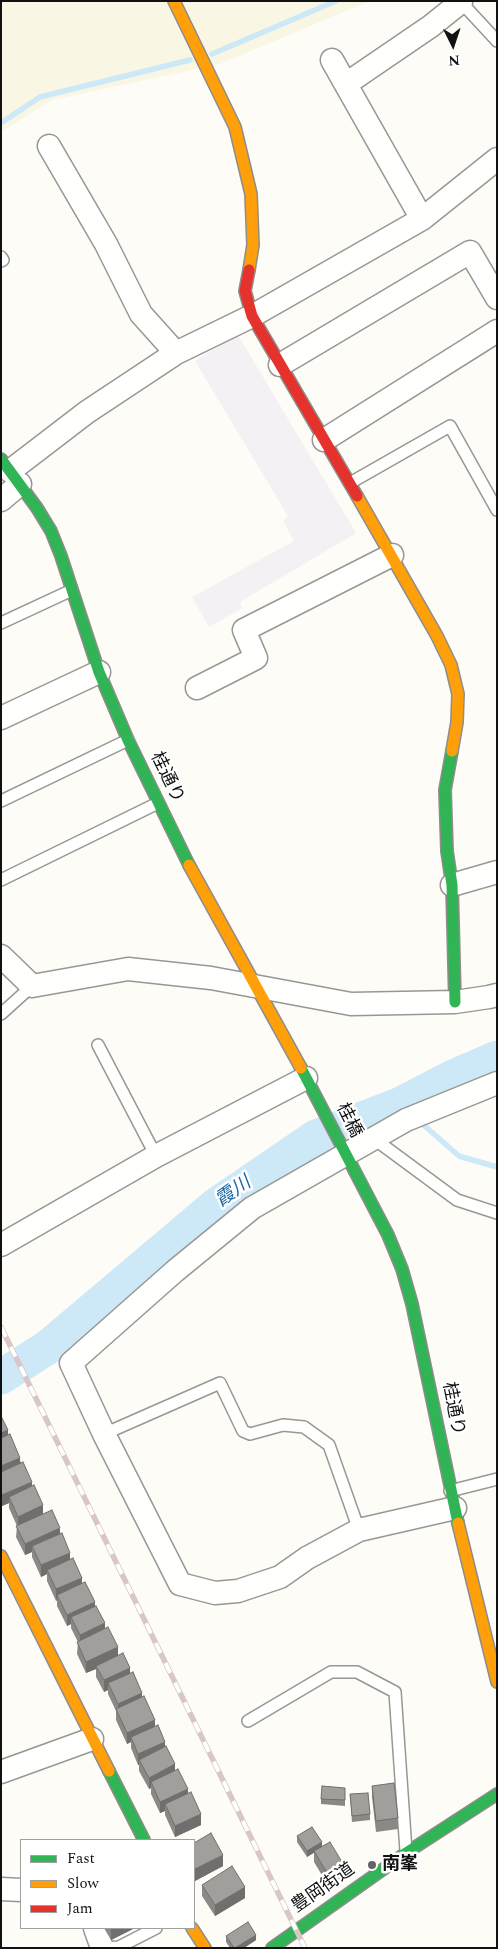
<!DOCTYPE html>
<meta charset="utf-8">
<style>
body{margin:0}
#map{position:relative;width:498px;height:1949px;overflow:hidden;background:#fdfcf7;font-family:Spectral,serif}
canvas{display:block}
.frame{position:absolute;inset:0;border:2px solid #111;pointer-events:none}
.legend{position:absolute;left:20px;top:1839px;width:175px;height:90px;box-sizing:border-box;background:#fff;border:1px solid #a0a0a0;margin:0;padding:6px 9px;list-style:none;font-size:15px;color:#111}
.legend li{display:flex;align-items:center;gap:10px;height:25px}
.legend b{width:25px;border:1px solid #a0a0a0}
.north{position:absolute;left:428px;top:20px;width:50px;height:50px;-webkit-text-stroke:4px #fff;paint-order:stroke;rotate:176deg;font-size:14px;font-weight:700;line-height:20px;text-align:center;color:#111}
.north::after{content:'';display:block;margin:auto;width:18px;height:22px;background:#111;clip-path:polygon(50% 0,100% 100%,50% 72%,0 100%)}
</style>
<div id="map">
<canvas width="498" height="1949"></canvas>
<div class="frame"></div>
<ul class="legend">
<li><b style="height:6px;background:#30b455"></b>Fast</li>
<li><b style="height:6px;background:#ff9f0a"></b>Slow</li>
<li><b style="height:6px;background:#e5322d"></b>Jam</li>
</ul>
<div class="north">N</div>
</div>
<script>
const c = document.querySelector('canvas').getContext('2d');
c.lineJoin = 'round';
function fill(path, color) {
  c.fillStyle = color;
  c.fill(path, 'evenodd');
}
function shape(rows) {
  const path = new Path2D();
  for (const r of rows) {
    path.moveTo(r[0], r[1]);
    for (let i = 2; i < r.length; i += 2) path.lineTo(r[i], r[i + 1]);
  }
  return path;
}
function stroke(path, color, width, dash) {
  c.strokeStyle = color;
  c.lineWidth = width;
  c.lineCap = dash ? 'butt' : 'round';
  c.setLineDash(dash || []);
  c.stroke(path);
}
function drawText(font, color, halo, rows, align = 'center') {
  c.font = font + ' Spectral,"Noto Sans JP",serif';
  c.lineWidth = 5;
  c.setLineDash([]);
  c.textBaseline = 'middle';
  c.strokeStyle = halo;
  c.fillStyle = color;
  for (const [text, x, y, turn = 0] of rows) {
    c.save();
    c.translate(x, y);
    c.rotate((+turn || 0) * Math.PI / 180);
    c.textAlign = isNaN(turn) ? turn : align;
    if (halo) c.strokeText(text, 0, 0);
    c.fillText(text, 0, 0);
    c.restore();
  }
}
fill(shape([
 [238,335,356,533,240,602,242,608,209,627,192,597,294,541,283,521,288,516,195,361]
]), '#f5f0f3');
fill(shape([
 [1,1,370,1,220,64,52,100,1,132]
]), '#f9f7e4');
stroke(shape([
 [212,54,336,1],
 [1,123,40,97,190,60],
 [401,1104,410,1113],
 [419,1121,459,1156,497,1167]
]), '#cde8f7', 5.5);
stroke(shape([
 [1,1377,48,1347,215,1206,316,1137,401,1104,453,1077,497,1058]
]), '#cde8f7', 35);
const lane = shape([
 [460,1,497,41],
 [1,257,3,260,1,261],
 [350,483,450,426,497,510],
 [1,623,72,590],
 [1,801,128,740],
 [1,880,158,803],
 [1,1014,32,986],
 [98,1045,156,1156],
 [373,1138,457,1200,497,1213],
 [104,1434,220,1383,243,1431,250,1434,283,1425,304,1427,329,1445,359,1530],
 [450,1491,497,1479],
 [248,1721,331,1672,357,1672,395,1692,406,1851],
 [102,1948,119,1947,156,1928]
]);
const street = shape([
 [332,60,422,219],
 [346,84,431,26,461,2],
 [49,146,106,244,141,314,176,353],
 [280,365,470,252,497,298],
 [324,440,497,331],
 [10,471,87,412,176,353,252,316,422,219,497,159],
 [1,500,20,484],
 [197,688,256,658,244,630,392,555],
 [1,718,99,672],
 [452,885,497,872],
 [1,956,32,986,128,969,211,978,351,1004,455,1002,489,997,497,995],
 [1,1245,156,1156,306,1078],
 [455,1508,359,1530,307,1558,280,1577,238,1591,215,1593,180,1584,104,1434,71,1363,175,1271,252,1208,406,1120,497,1083],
 [1,1772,92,1739],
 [1,1889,21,1890],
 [95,1928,102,1948]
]);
const fast = shape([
 [1,459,37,508,51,531,61,556,99,672,128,740,189,865],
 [452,751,445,790,447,851,452,885,455,1002],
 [301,1068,388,1235,402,1269,412,1304,458,1523],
 [109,1771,144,1840],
 [272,1948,406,1853,497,1794]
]);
const slow = shape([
 [174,1,235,127,251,194,253,245,249,270],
 [357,496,437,636,451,665,458,694,457,722,452,751],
 [189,865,301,1068],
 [458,1523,497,1682],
 [1,1556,109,1771],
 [192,1928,205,1948]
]);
const jam = shape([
 [249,270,245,291,252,316,357,496]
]);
stroke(lane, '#979795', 14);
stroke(street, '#979795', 25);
stroke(fast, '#8e8d8b', 14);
stroke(slow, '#8e8d8b', 14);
stroke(jam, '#8e8d8b', 14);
stroke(lane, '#fffffe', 11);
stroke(street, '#fffffe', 22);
stroke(fast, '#30b455', 11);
stroke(slow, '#ff9f0a', 11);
stroke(jam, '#e5322d', 11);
const rail = shape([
 [1,1327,305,1948]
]);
stroke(rail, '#d9c6c7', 5.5);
stroke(rail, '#fff', 4, [11]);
fill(shape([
 [1,1416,8,1435,32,1486,43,1514,60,1534,70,1560,95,1607,105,1629,118,1656,130,1673,142,1697,155,1726,165,1746,175,1770,188,1793,201,1825,175,1837,165,1815,165,1811,160,1813,151,1794,151,1788,149,1789,139,1771,139,1765,138,1765,131,1748,131,1742,127,1744,116,1720,116,1711,108,1694,108,1690,104,1692,96,1677,96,1669,86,1673,77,1654,78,1642,71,1628,71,1624,67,1626,57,1606,57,1600,56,1601,47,1581,47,1574,41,1577,32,1557,32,1552,25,1555,16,1537,17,1526,9,1508,9,1503,2,1506,1,1504],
 [372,1786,398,1818,398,1829,376,1832,372,1797],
 [345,1788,345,1806,321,1804,321,1799],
 [350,1794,370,1814,370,1820,352,1822],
 [297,1836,322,1847,345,1878,329,1887,314,1862,314,1852,307,1857,297,1842],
 [194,1843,223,1866,195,1881,194,1878],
 [202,1885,245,1898,215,1916,202,1896],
 [104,1928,135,1928,111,1940],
 [226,1936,256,1940,244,1948,230,1948,226,1942]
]), '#8a8986');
fill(shape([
 [8,1430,8,1442,1,1444,1,1433],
 [20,1458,20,1470,1,1478,1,1466],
 [32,1482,32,1493,9,1497,9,1503,2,1506,2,1495],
 [43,1505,43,1517,18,1528,18,1517],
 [60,1528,60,1540,32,1546,32,1552,25,1555,25,1544],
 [70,1553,70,1564,47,1570,47,1574,41,1577,41,1565],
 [82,1578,82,1589,57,1595,57,1600,56,1601,56,1589],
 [95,1602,95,1613,71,1617,71,1624,67,1626,67,1615],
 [105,1623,105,1634,80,1646,80,1635],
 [118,1647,118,1658,96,1666,96,1669,86,1673,86,1662],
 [130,1668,130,1680,108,1683,108,1690,104,1692,104,1680],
 [142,1693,142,1705,118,1713,118,1704],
 [155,1720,155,1731,131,1737,131,1742,127,1744,127,1733],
 [165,1742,165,1754,139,1760,139,1765,138,1765,138,1754],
 [175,1764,175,1776,151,1782,151,1788,149,1789,149,1778],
 [188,1789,188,1800,165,1804,165,1811,160,1813,160,1802],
 [201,1814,201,1825,175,1837,175,1826],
 [322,1842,322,1848,307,1857,307,1851],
 [223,1855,223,1866,195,1881,195,1869],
 [345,1867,345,1878,329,1887,329,1876],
 [245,1887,245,1898,215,1916,215,1905],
 [111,1928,135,1928,111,1940],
 [256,1935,256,1940,244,1948,235,1948]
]), '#716f6d');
const building = shape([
 [1,1416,8,1430,1,1433,1,1416],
 [10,1434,20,1458,1,1466,1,1438,10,1434],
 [23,1462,32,1482,2,1495,1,1493,1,1472,23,1462],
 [34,1485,43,1505,18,1517,9,1497,34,1485],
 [52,1510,60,1528,25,1544,16,1526,52,1510],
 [62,1533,70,1553,41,1565,32,1546,62,1533],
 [73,1558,82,1578,56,1589,47,1570,73,1558],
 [85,1582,95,1602,67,1615,57,1595,85,1582],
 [96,1606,105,1623,80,1635,71,1617,96,1606],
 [108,1627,118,1647,86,1662,77,1642,108,1627],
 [123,1653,130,1668,104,1680,96,1666,123,1653],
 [133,1672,142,1693,118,1704,108,1683,133,1672],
 [144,1696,155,1720,127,1733,116,1709,144,1696],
 [158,1725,165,1742,138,1754,131,1737,158,1725],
 [166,1746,175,1764,149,1778,139,1760,166,1746],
 [178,1769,188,1789,160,1802,151,1782,178,1769],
 [394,1783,398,1818,376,1821,372,1786,394,1783],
 [322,1786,345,1788,345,1800,321,1799,322,1786],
 [191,1792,201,1814,175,1826,165,1804,191,1792],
 [368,1793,370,1814,352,1816,350,1794,368,1793],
 [312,1827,322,1842,307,1851,297,1836,312,1827],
 [211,1833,223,1855,195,1869,194,1867,194,1843,211,1833],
 [330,1842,345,1867,329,1876,314,1851,330,1842],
 [232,1866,245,1887,215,1905,202,1885,232,1866],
 [248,1922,256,1935,235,1948,234,1948,226,1936,248,1922]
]);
fill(building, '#a19f9c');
stroke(building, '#716f6d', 1);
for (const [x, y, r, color] of [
 [372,1865,5,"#646362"]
]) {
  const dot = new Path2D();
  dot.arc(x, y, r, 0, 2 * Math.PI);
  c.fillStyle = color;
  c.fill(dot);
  stroke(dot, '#fff', 2);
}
drawText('18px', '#111', '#fff', [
 ["桂通り",166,778,64],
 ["桂橋",348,1121,63],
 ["桂通り",452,1409,79],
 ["豊岡街道",324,1889,-35]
]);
drawText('bold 18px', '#111', '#fff', [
 ["南峯",382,1865]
], 'left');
drawText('italic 19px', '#1768a6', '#fff', [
 ["霞川",234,1193,-35]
]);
</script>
